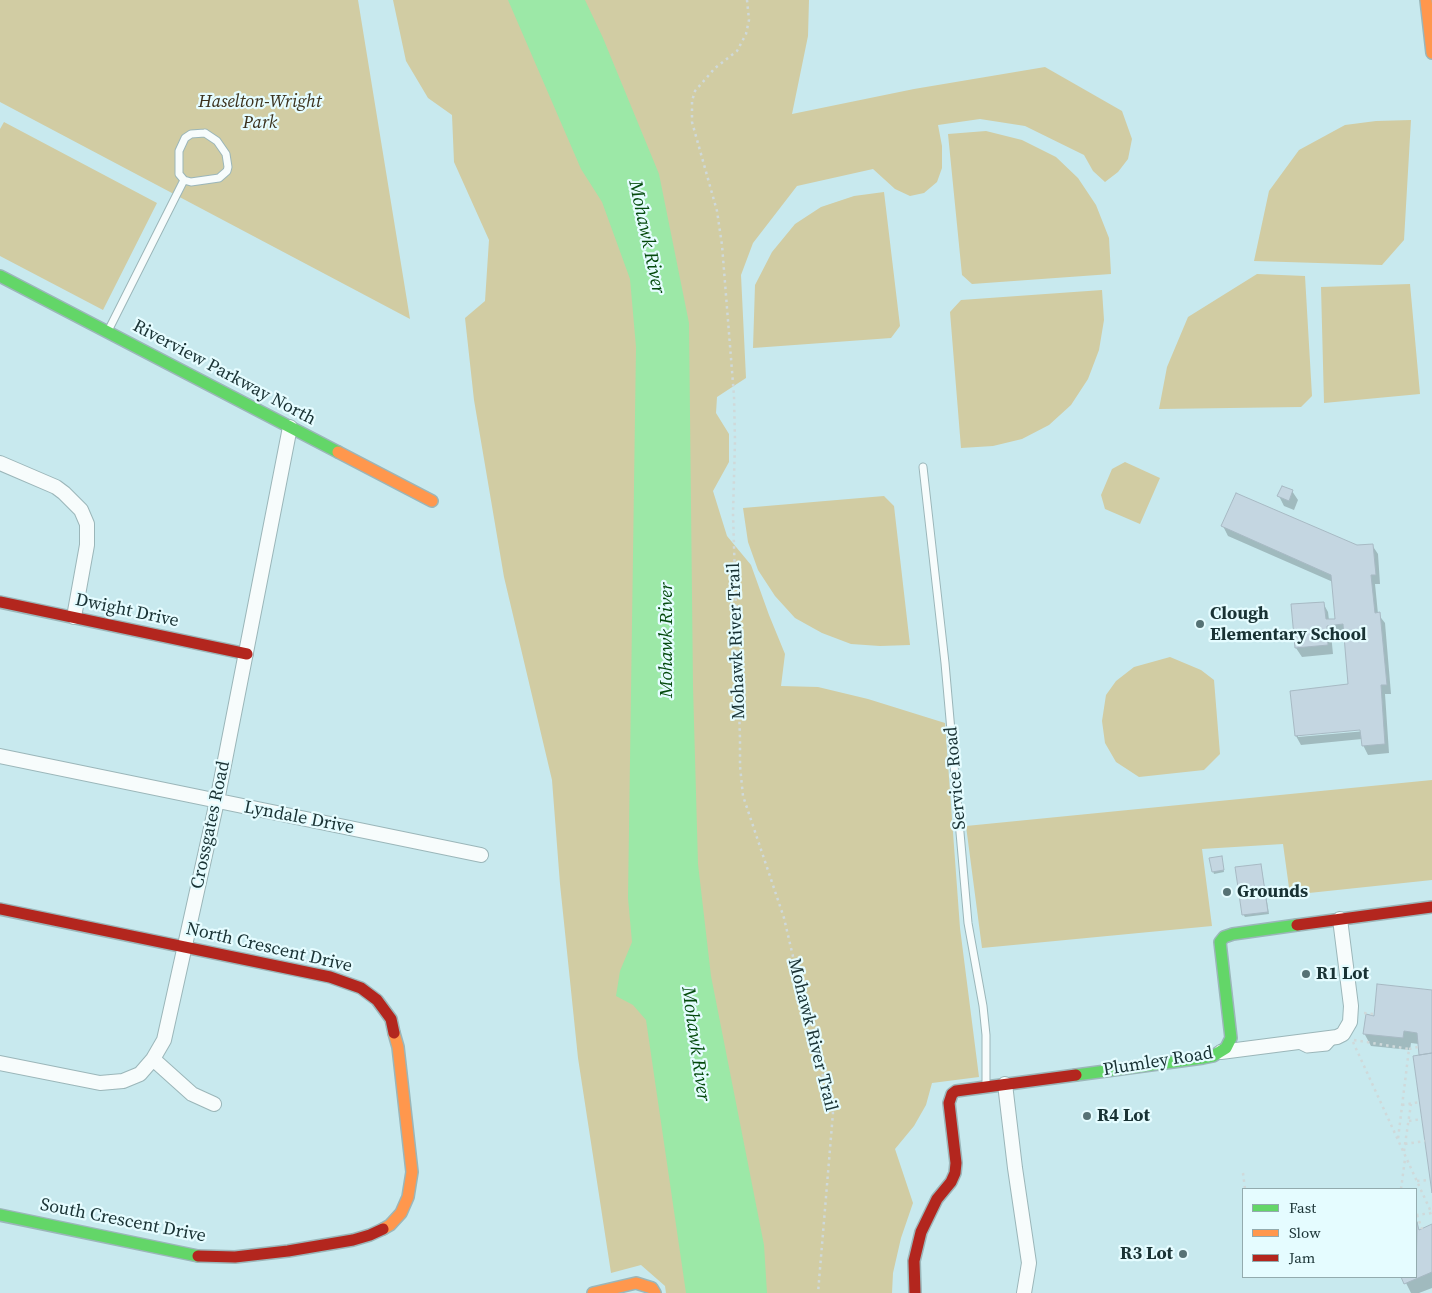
<!DOCTYPE html>
<style>
body{margin:0}
#map{position:relative;width:1432px;height:1293px;overflow:hidden;background:#c8e9ee;font-family:"Source Serif 4",serif}
canvas{display:block}
.legend{position:absolute;left:1242px;top:1188px;width:175px;height:90px;box-sizing:border-box;background:#e5fcff;border:1px solid #93abae;margin:0;padding:6px 9px;list-style:none;font-size:15px;color:#193234}
.legend li{display:flex;align-items:center;gap:10px;height:25px}
.legend b{width:25px;border:1px solid #93abae}
</style>
<div id="map">
<canvas width="1432" height="1293"></canvas>
<ul class="legend">
<li><b style="height:6px;background:#63d668"></b>Fast</li>
<li><b style="height:6px;background:#ff974d"></b>Slow</li>
<li><b style="height:6px;background:#b3261e"></b>Jam</li>
</ul>
</div>
<script>
const c = document.querySelector('canvas').getContext('2d');
c.lineJoin = 'round';
function fill(path, color) {
  c.fillStyle = color;
  c.fill(path, 'evenodd');
}
function shape(rows) {
  const path = new Path2D();
  for (const r of rows) {
    path.moveTo(r[0], r[1]);
    for (let i = 2; i < r.length; i += 2) path.lineTo(r[i], r[i + 1]);
  }
  return path;
}
function stroke(path, color, width, dash) {
  c.strokeStyle = color;
  c.lineWidth = width;
  c.lineCap = dash ? 'butt' : 'round';
  c.setLineDash(dash || []);
  c.stroke(path);
}
function drawText(font, color, halo, rows, align = 'center') {
  c.font = font + ' "Source Serif 4",serif';
  c.lineWidth = 4.5;
  c.setLineDash([]);
  c.textBaseline = 'middle';
  c.strokeStyle = halo;
  c.fillStyle = color;
  for (const [text, x, y, turn = 0] of rows) {
    c.save();
    c.translate(x, y);
    c.rotate((+turn || 0) * Math.PI / 180);
    c.textAlign = isNaN(turn) ? turn : align;
    if (halo) c.strokeText(text, 0, 0);
    c.fillText(text, 0, 0);
    c.restore();
  }
}
fill(shape([
 [0,0,358,0,410,319,0,102],
 [393,0,809,0,808,36,792,114,914,89,1045,67,1122,111,1132,139,1128,159,1118,172,1105,182,1093,171,1084,155,1025,126,980,119,938,125,942,146,942,168,937,182,924,193,910,196,895,189,873,169,797,186,753,243,741,275,746,378,717,397,716,413,729,434,729,462,713,491,727,536,751,565,769,615,785,654,781,686,818,687,868,699,945,723,960,928,979,1077,932,1083,926,1105,914,1126,895,1149,913,1203,901,1238,893,1273,892,1293,666,1293,665,1286,641,1265,611,1273,578,1058,560,884,552,780,504,577,474,400,465,318,485,301,489,240,454,162,452,115,428,98,406,61],
 [1411,120,1404,240,1382,265,1254,261,1269,191,1299,150,1345,125,1376,121],
 [4,122,157,203,103,310,0,256,0,129],
 [986,131,1022,140,1056,157,1078,178,1096,205,1109,238,1111,274,972,284,962,275,948,134],
 [884,192,900,326,891,338,753,348,755,285,772,252,795,224,821,207,854,196],
 [1257,274,1305,276,1312,396,1301,407,1159,409,1167,367,1188,317],
 [1410,284,1420,394,1324,403,1321,287],
 [1102,290,1104,320,1099,350,1088,379,1071,405,1049,425,1022,439,993,446,961,448,950,312,961,300],
 [1125,462,1160,478,1140,524,1105,509,1101,495,1112,469],
 [884,496,894,506,910,645,880,646,851,644,822,633,795,618,775,596,758,570,748,542,743,508],
 [1170,657,1201,670,1214,680,1220,754,1204,770,1139,777,1116,762,1105,743,1102,721,1106,695,1116,681,1134,667],
 [1432,780,1432,880,1290,895,1283,844,1202,849,1212,926,982,948,966,826]
]), '#d1cca3');
fill(shape([
 [508,0,585,0,603,38,659,174,689,323,693,687,698,864,711,976,764,1245,767,1293,686,1293,646,1020,633,1005,616,996,620,971,632,942,628,898,636,347,630,279,602,202,581,169]
]), '#9ce8a7');
fill(shape([
 [1292,491,1298,500,1294,510,1284,506,1279,496],
 [1223,526,1357,547,1372,545,1378,554,1380,584,1375,584,1378,614,1385,623,1391,694,1385,694,1389,753,1368,755,1363,745,1362,739,1301,745,1296,736,1292,692,1350,685,1345,633,1331,634,1333,654,1302,657,1296,648,1293,605,1323,603,1328,612,1329,620,1337,620,1333,582,1228,536],
 [1366,728,1366,731,1298,737,1298,735],
 [1222,860,1224,872,1214,874,1213,871],
 [1261,865,1269,914,1245,917,1243,914],
 [1432,992,1432,1184,1419,1044,1411,1043,1410,1050,1371,1046,1364,1033,1375,1017],
 [1416,1224,1420,1231,1432,1226,1432,1288,1419,1293,1411,1293,1403,1277,1416,1277]
]), '#0003');
const building = shape([
 [1282,486,1293,490,1289,501,1277,496,1282,486],
 [1236,493,1357,545,1373,544,1376,575,1371,575,1375,613,1380,612,1387,685,1381,685,1385,744,1362,746,1360,730,1295,736,1290,691,1348,684,1343,624,1327,626,1328,645,1295,648,1291,604,1324,602,1326,619,1335,619,1331,575,1221,526,1236,493],
 [1222,856,1224,870,1212,872,1209,858,1222,856],
 [1261,864,1268,912,1242,915,1235,867,1261,864],
 [1377,984,1432,990,1432,1053,1419,1055,1417,1033,1404,1031,1403,1038,1363,1034,1366,1014,1374,1016,1377,984],
 [1432,1053,1432,1193,1413,1056,1432,1053],
 [1417,1222,1419,1230,1432,1224,1432,1272,1404,1284,1401,1277,1416,1277,1417,1222]
]);
fill(building, '#c4d6e1');
stroke(building, '#a7b9c3', 1);
const lane = shape([
 [205,133,217,141,226,154,228,167,227,171,219,178,191,182,184,180,179,174,179,151,185,138,191,134,205,133],
 [108,331,184,180],
 [923,467,945,663,968,923,983,1006,986,1035,986,1083],
 [1297,1044,1307,1049,1327,1047,1336,1037]
]);
const street = shape([
 [0,463,56,487,64,493,81,510,87,524,87,545,74,617],
 [0,756,481,855],
 [1221,1052,1337,1037,1343,1034,1350,1022,1351,1006,1340,919],
 [153,1059,192,1094,214,1104],
 [0,1063,100,1083,123,1081,140,1074,153,1059,164,1040,217,801,290,427],
 [1005,1084,1015,1168,1029,1263,1024,1293]
]);
const fast = shape([
 [0,276,338,452],
 [1076,1075,1203,1058,1213,1056,1226,1048,1231,1038,1220,942,1224,937,1233,934,1297,925],
 [0,1215,198,1256]
]);
const slow = shape([
 [1426,0,1432,53],
 [338,452,432,501],
 [383,1229,390,1225,401,1213,408,1197,412,1172,398,1047,394,1033],
 [593,1293,636,1283,652,1288,655,1293]
]);
const jam = shape([
 [0,602,247,654],
 [0,909,330,977,361,988,377,1000,391,1019,394,1033],
 [1297,925,1432,907],
 [198,1256,235,1257,288,1251,353,1240,370,1235,383,1229],
 [915,1293,914,1261,921,1232,937,1199,951,1182,955,1173,956,1163,949,1103,952,1094,956,1091,1076,1075]
]);
stroke(lane, '#9bb6b9', 9);
stroke(street, '#9bb6b9', 16);
stroke(fast, '#9bb6b9', 14);
stroke(slow, '#9bb6b9', 14);
stroke(jam, '#9bb6b9', 14);
stroke(shape([
 [747,0,749,20,746,34,737,51,715,68,695,91,692,101,692,122,717,211,722,245,734,396,735,441,733,514,740,739,740,766,743,796,784,918,809,1025,833,1113,818,1293],
 [1364,1013,1374,1014],
 [1354,1040,1409,1049,1398,1139],
 [1353,1042,1432,1214],
 [1409,1049,1418,1047],
 [1402,1105,1420,1102],
 [1409,1121,1422,1119],
 [1405,1144,1425,1141],
 [1404,1151,1411,1104],
 [1243,1173,1245,1189],
 [1417,1181,1430,1180],
 [1401,1189,1405,1159],
 [1416,1215,1432,1213],
 [1417,1215,1422,1229]
]), '#cfd9da', 2.5, [2.5, 4]);
stroke(lane, '#f7fcfc', 7);
stroke(street, '#f7fcfc', 14);
stroke(fast, '#63d668', 11);
stroke(slow, '#ff974d', 11);
stroke(jam, '#b3261e', 11);
for (const [x, y, r, color] of [
 [1200,624,5,"#567275"],
 [1227,892,5,"#567275"],
 [1306,974,5,"#567275"],
 [1087,1116,5,"#567275"],
 [1183,1254,5,"#567275"]
]) {
  const dot = new Path2D();
  dot.arc(x, y, r, 0, 2 * Math.PI);
  c.fillStyle = color;
  c.fill(dot);
  stroke(dot, '#e5fcff', 2);
}
drawText('italic 18px', '#3b311c', '#e5fcff', [
 ["Haselton-Wright",260,102],
 ["Park",260,123]
]);
drawText('18px', '#193234', '#e5fcff', [
 ["Riverview Parkway North",224,373,28],
 ["Dwight Drive",127,611,12],
 ["Mohawk River Trail",737,641,-92],
 ["Service Road",956,778,-95],
 ["Lyndale Drive",299,818,11],
 ["Crossgates Road",211,825,-78],
 ["North Crescent Drive",269,948,13],
 ["Mohawk River Trail",812,1035,76],
 ["Plumley Road",1158,1062,-9],
 ["South Crescent Drive",123,1221,11]
]);
drawText('bold 18px', '#193234', '#e5fcff', [
 ["Clough",1210,614],
 ["Elementary School",1210,635],
 ["Grounds",1237,892],
 ["R1 Lot",1316,974],
 ["R4 Lot",1097,1116],
 ["R3 Lot",1173,1254,"right"]
], 'left');
drawText('italic 19px', '#044a0c', '#e5fcff', [
 ["Mohawk River",646,237,78],
 ["Mohawk River",667,640,-90],
 ["Mohawk River",695,1044,82]
]);
</script>
